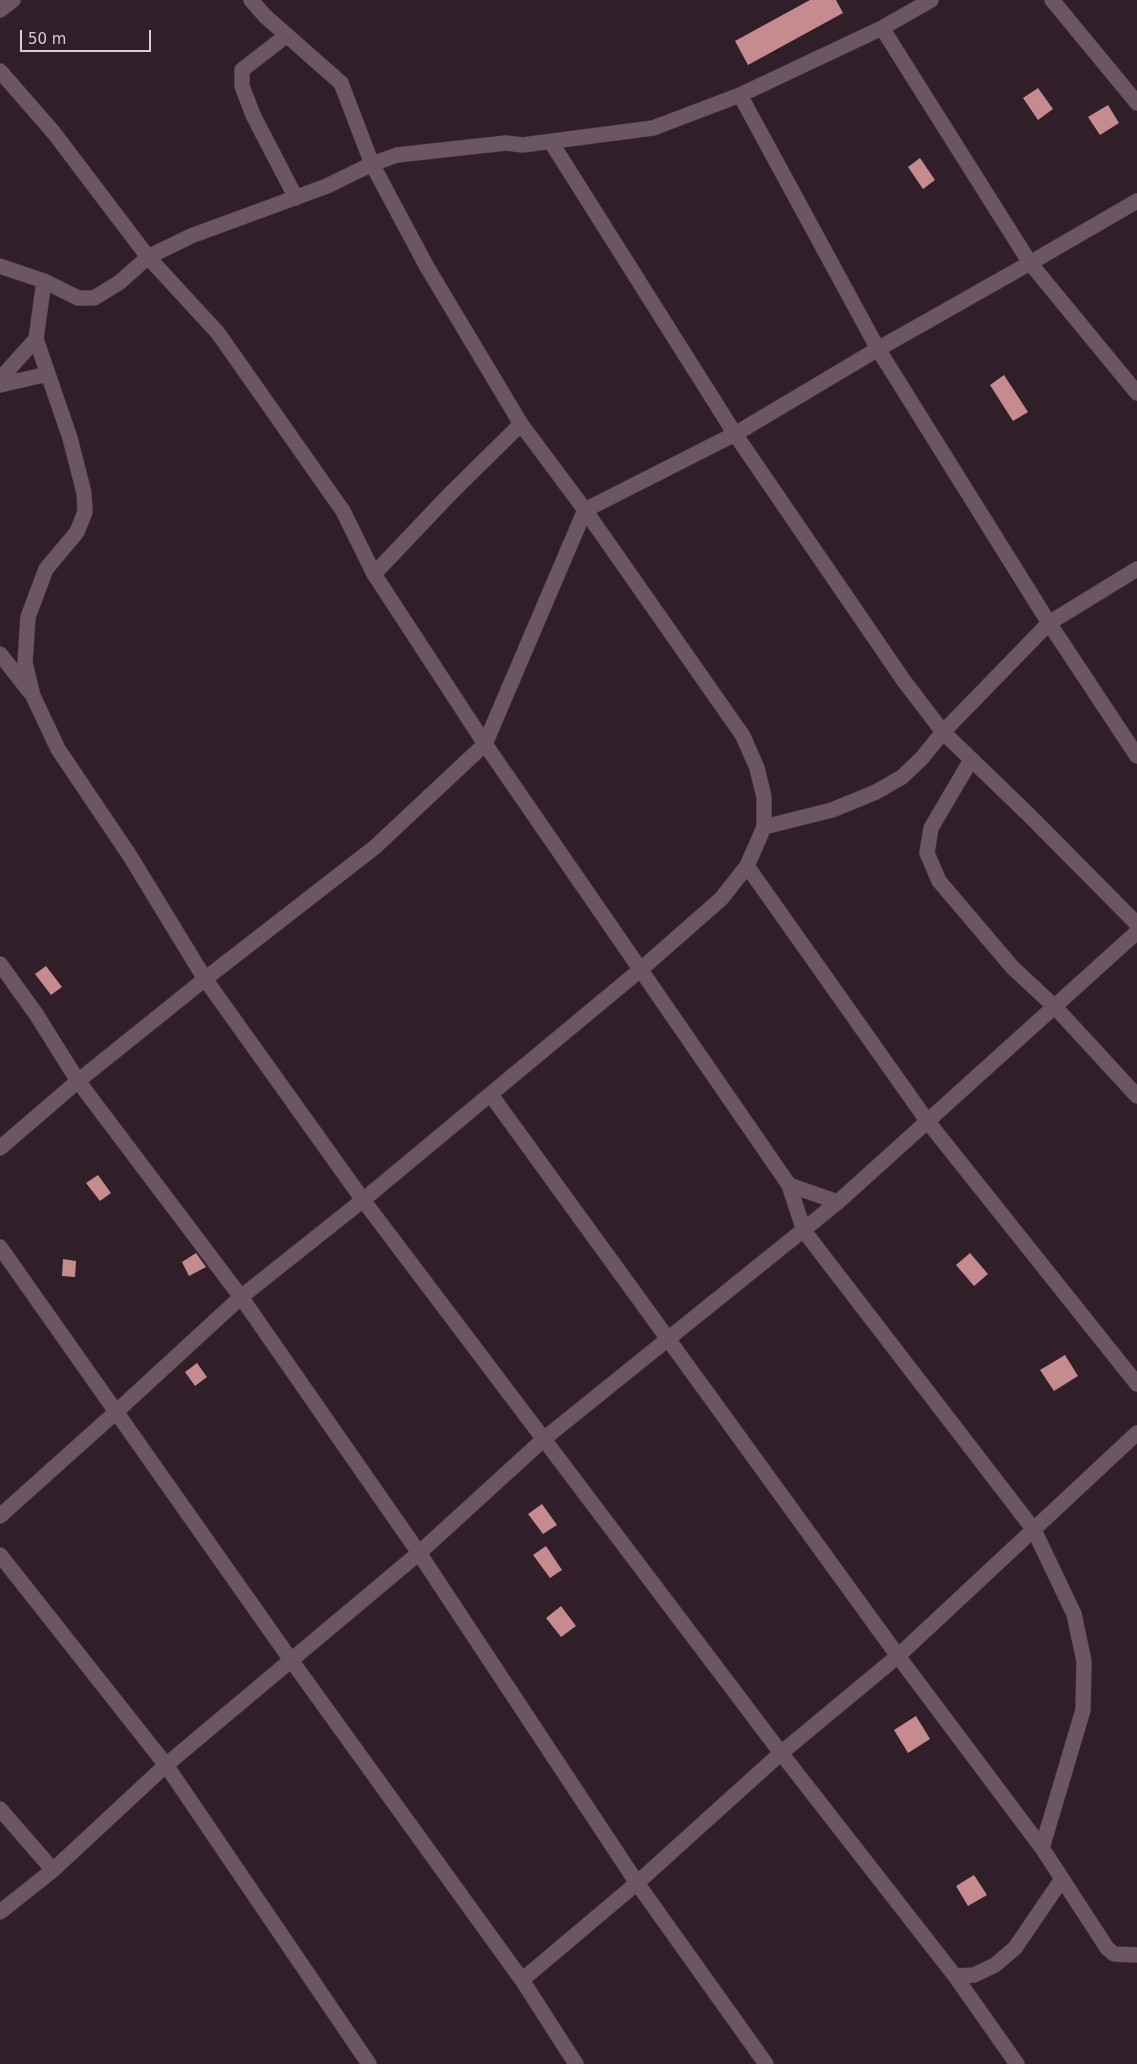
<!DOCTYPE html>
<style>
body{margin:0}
#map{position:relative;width:1137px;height:2064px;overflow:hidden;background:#301f29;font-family:"DejaVu Sans",sans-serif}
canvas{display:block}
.scale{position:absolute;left:20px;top:30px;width:131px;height:22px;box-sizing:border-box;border:2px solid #d9cdd4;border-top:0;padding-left:6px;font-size:15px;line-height:18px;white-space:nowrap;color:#d9cdd4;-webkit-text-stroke:4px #301f29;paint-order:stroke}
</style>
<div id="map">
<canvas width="1137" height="2064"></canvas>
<div class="scale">50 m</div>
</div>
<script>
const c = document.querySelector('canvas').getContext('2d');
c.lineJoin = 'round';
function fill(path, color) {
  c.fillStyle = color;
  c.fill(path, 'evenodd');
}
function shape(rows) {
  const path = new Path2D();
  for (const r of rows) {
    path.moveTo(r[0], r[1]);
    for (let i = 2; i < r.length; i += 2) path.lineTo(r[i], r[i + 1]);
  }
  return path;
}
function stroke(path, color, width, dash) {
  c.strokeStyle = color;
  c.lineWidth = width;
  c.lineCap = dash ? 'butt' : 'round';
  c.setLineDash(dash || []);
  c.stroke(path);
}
fill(shape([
 [810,0,836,0,843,13,748,65,735,41],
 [1038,88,1053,109,1038,120,1023,98],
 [1108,105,1119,123,1100,135,1088,117],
 [920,158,935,180,923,189,908,167],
 [1004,375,1028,412,1013,421,990,385],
 [46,966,62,987,51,995,35,974],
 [98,1175,111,1193,100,1201,86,1183],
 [196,1253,206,1267,189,1276,182,1262],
 [970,1253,988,1274,974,1286,956,1265],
 [63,1259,76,1261,75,1277,62,1276],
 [1065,1355,1078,1376,1054,1391,1040,1370],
 [197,1363,207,1377,195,1386,185,1372],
 [542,1504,557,1525,543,1534,528,1514],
 [546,1546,562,1570,550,1578,533,1555],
 [561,1606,576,1626,561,1637,546,1618],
 [916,1716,930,1739,908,1753,894,1730],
 [974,1875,987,1895,968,1906,956,1886]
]), '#c58b8f');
const minor = shape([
 [251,0,265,16,341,83,372,164,427,267,521,424,585,510,735,434,878,349,1030,263,1137,393],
 [1052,0,1137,103],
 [0,10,13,0],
 [882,28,1030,263,1137,201],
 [287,35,242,70,242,86,253,115,296,198],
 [0,71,54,133,148,257,218,333,343,511,374,574,485,744,585,510],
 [740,95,878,349,1049,623,1137,756],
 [551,142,735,434,904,681,943,732,1030,816,1137,924],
 [0,266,44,281,36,339,70,438,84,493,85,512,77,532,46,569,28,617,25,663,33,696,58,749,130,856,205,979,78,1081,0,1148],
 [44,281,78,298,94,298,120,282,148,257,191,236,327,186,372,164,397,155,506,143,523,145,653,128,740,95,882,28,931,0],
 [0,379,36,339],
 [0,385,48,374],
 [374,574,450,494,521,424],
 [0,654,30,692],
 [971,760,931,828,927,853,939,881,1013,968,1055,1007,1137,1096],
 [764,827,832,810,876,792,902,777,922,758,943,732,1049,623,1137,569],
 [747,866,928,1122,1137,1384],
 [0,964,36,1014,78,1081,241,1297,419,1553,637,1883,766,2064],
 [491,1095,898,1656,1042,1848,1107,1948,1114,1954,1137,1955],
 [789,1185,838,1202],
 [0,1247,291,1660,522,1980,576,2064],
 [0,1516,116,1412,241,1297,363,1200,640,970,721,899,747,866,764,827,764,797,757,768,743,736,585,510],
 [0,1555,166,1765,369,2064],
 [0,1809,53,1870],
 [0,1912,53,1870,166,1765,419,1553,545,1438,838,1202,1137,932],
 [955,1976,974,1975,995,1965,1015,1948,1062,1879],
 [522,1980,637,1883,781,1753,898,1656,1137,1433],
 [1017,2064,955,1976,781,1753,363,1200,205,979,375,847,485,744,789,1185,804,1231,1034,1530,1074,1614,1084,1661,1083,1710,1042,1848]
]);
stroke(minor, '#4a3b44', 16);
stroke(minor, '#6b5662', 15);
</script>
